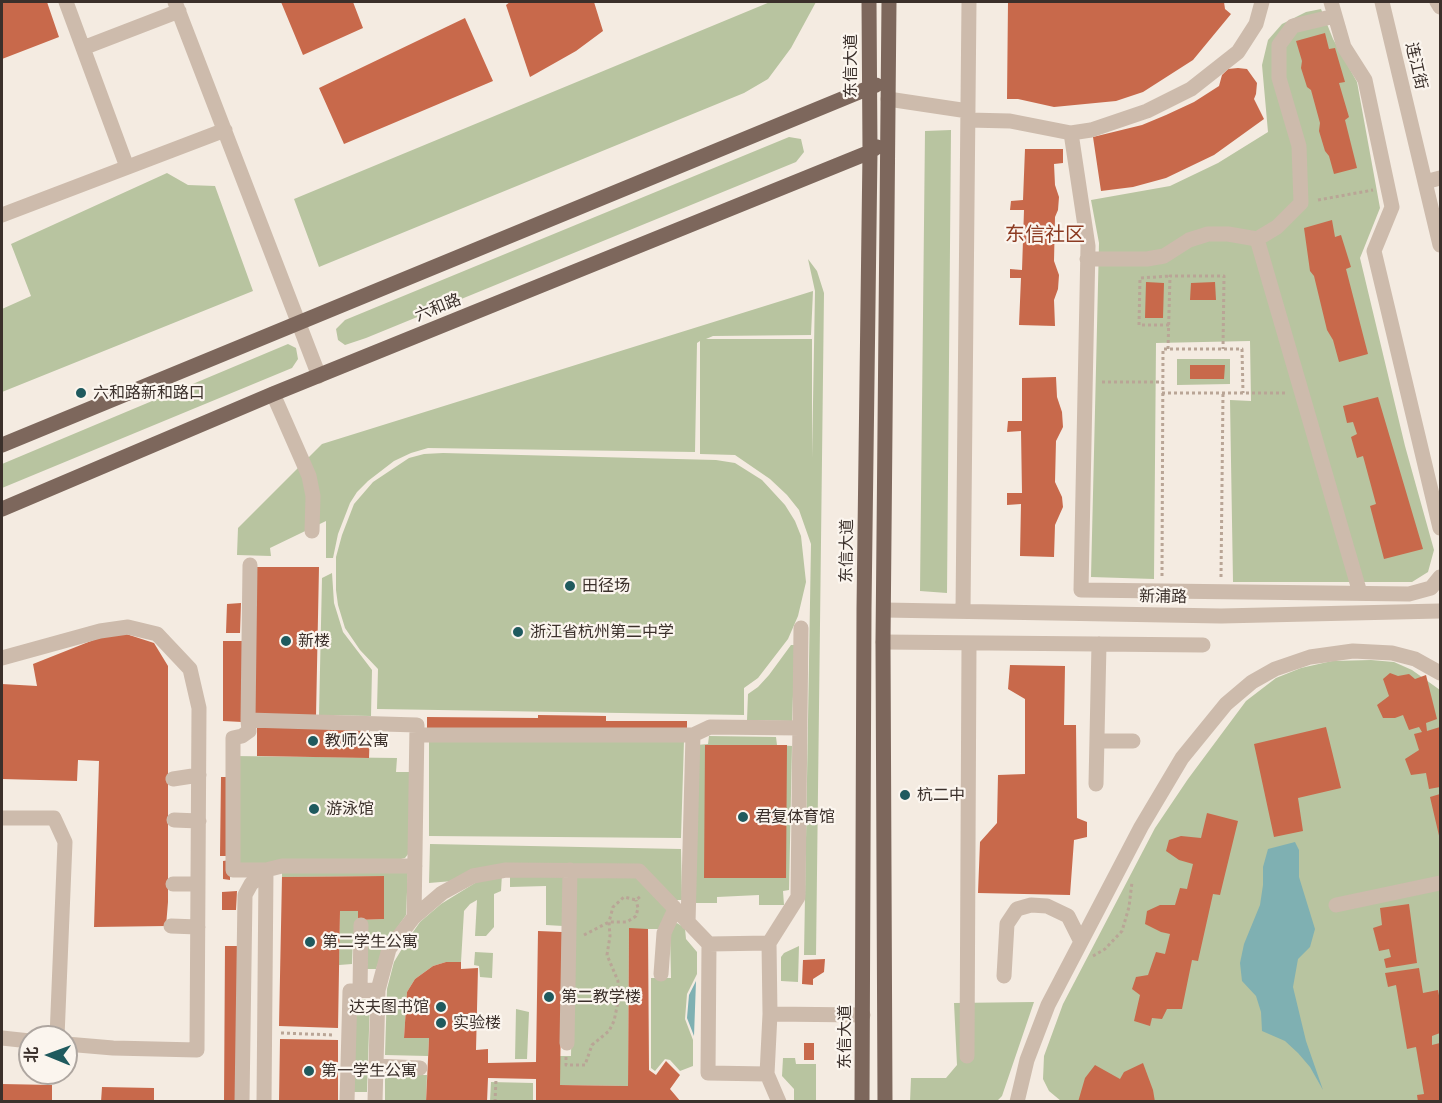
<!DOCTYPE html>
<meta charset="utf-8">
<style>
body{margin:0}
#map{position:relative;width:1442px;height:1103px;overflow:hidden;background:#f4ebe1;font-family:"Work Sans","Noto Sans SC",sans-serif}
canvas{display:block}
.frame{position:absolute;inset:0;border:3px solid #3b302b;pointer-events:none}
.north{position:absolute;left:18px;top:1025px;width:60px;height:60px;box-sizing:border-box;background:#fbf5ee;border:2px solid #aea6a0;border-radius:50%;rotate:271deg;font-size:16px;font-weight:700;line-height:24px;text-align:center;color:#3b302b}
.north::after{content:'';display:block;margin:auto;width:21px;height:27px;background:#1f5a5e;clip-path:polygon(50% 0,100% 100%,50% 72%,0 100%)}
</style>
<div id="map">
<canvas width="1442" height="1103"></canvas>
<div class="frame"></div>
<div class="north">北</div>
</div>
<script>
const c = document.querySelector('canvas').getContext('2d');
c.lineJoin = 'round';
function fill(path, color) {
  c.fillStyle = color;
  c.fill(path, 'evenodd');
}
function shape(rows) {
  const path = new Path2D();
  for (const r of rows) {
    path.moveTo(r[0], r[1]);
    for (let i = 2; i < r.length; i += 2) path.lineTo(r[i], r[i + 1]);
  }
  return path;
}
function stroke(path, color, width, dash) {
  c.strokeStyle = color;
  c.lineWidth = width;
  c.lineCap = dash ? 'butt' : 'round';
  c.setLineDash(dash || []);
  c.stroke(path);
}
function drawText(font, color, halo, rows, align = 'center') {
  c.font = font + ' "Work Sans","Noto Sans SC",sans-serif';
  c.lineWidth = 4.5;
  c.setLineDash([]);
  c.textBaseline = 'middle';
  c.strokeStyle = halo;
  c.fillStyle = color;
  for (const [text, x, y, turn = 0] of rows) {
    c.save();
    c.translate(x, y);
    c.rotate((+turn || 0) * Math.PI / 180);
    c.textAlign = isNaN(turn) ? turn : align;
    if (halo) c.strokeText(text, 0, 0);
    c.fillText(text, 0, 0);
    c.restore();
  }
}
fill(shape([
 [770,2,816,2,791,48,768,79,744,93,319,267,294,199],
 [1321,9,1333,39,1357,82,1380,208,1360,258,1405,446,1434,550,1428,572,1412,582,1233,582,1230,400,1251,401,1250,341,1156,343,1154,579,1091,577,1099,243,1091,200,1170,186,1218,163,1268,132,1262,65,1268,40,1282,24,1306,12],
 [951,130,947,593,920,591,925,131],
 [789,137,801,139,804,152,796,162,366,338,345,345,338,340,336,329,345,320],
 [167,173,188,185,215,186,253,291,2,392,2,309,31,296,11,244],
 [808,259,817,271,824,293,816,955,804,955,811,544,799,510,787,495,770,479,735,455,700,454,700,341,697,343,695,452,428,448,411,453,394,461,368,481,357,492,350,503,338,534,333,558,326,558,326,521,270,548,271,556,237,555,238,528,322,444,813,291,811,335,713,336,706,339,812,339,812,458,815,291],
 [288,344,296,348,298,359,292,368,2,488,2,464],
 [1177,359,1230,359,1230,384,1177,385],
 [443,453,716,460,735,463,762,480,785,505,795,521,801,536,806,582,798,616,788,639,758,678,744,688,744,715,377,709,378,669,360,650,345,628,338,605,336,590,336,557,342,535,354,504,373,482,409,458,424,454],
 [332,573,334,603,343,632,372,670,371,716,319,715,322,578],
 [791,645,795,645,792,721,747,720,748,694,758,687,769,675],
 [1371,660,1394,662,1412,670,1440,690,1440,1101,1061,1101,1049,1091,1043,1079,1044,1056,1063,1004,1155,828,1188,779,1246,701,1276,678,1301,668,1332,661],
 [709,736,776,737,777,745,792,746,789,890,783,891,784,905,759,905,759,895,717,897,717,903,694,903,697,745,708,744],
 [429,739,684,740,681,838,429,836],
 [233,756,397,758,396,772,411,772,409,853,405,858,393,861,263,866,236,865],
 [430,844,681,849,682,900,676,900,641,865,429,883],
 [282,869,408,870,406,915,385,945,376,969,367,969,368,937,353,936,352,964,339,965,340,911,358,911,358,920,384,919,384,876,282,877],
 [510,873,564,874,563,926,546,925,546,886,510,887],
 [502,874,501,891,494,894,494,927,486,936,475,936,477,900,470,904,464,911,461,962,446,962,433,966,415,979,407,992,404,1038,429,1038,428,1056,385,1055,387,989,394,962,406,942,420,922,441,904,475,883],
 [574,876,634,876,670,910,660,929,629,929,628,1086,560,1085,560,1056,571,1056],
 [677,923,685,928,686,939,697,952,697,974,687,994,685,1019,693,1040,693,1066,680,1071,670,1060,665,1059,655,1071,651,1068,651,978,671,978,670,932,673,925],
 [799,946,798,982,781,981,781,957,784,953],
 [475,952,493,953,492,978,480,977,479,966,474,965],
 [370,999,367,1092,353,1092,356,1000],
 [1034,1002,1002,1096,997,1101,910,1102,911,1078,946,1078,957,1065,954,1003],
 [516,1009,529,1012,527,1059,515,1059],
 [783,1058,795,1058,796,1064,816,1064,816,1101,794,1101,794,1089,782,1076],
 [385,1075,427,1075,426,1101,385,1102],
 [491,1082,533,1083,533,1101,490,1101]
]), '#b8c4a0');
fill(shape([
 [1295,842,1299,850,1299,877,1315,929,1310,947,1298,959,1293,987,1306,1041,1323,1090,1310,1067,1298,1053,1285,1041,1262,1031,1261,1012,1256,996,1242,981,1240,963,1244,944,1260,905,1263,885,1263,867,1268,849],
 [696,981,694,1036,687,1018,689,995]
]), '#7fb0b2');
fill(shape([
 [2,2,47,2,59,37,2,59],
 [281,2,353,2,363,28,303,55],
 [510,2,594,2,603,31,576,51,530,77,506,5],
 [1008,2,1224,2,1225,9,1231,14,1193,60,1143,92,1116,101,1054,107,1018,99,1007,99],
 [465,18,493,81,344,144,319,88],
 [1325,33,1329,49,1335,48,1345,82,1339,83,1349,117,1345,120,1357,168,1334,174,1329,156,1325,151,1319,131,1320,123,1311,90,1307,87,1301,68,1302,61,1296,41],
 [1238,68,1247,69,1257,83,1256,94,1254,99,1264,119,1214,155,1166,178,1133,187,1101,191,1093,137,1142,125,1166,115,1194,102,1219,86,1222,75,1228,69],
 [1025,149,1063,149,1063,163,1054,164,1055,185,1059,197,1058,210,1055,217,1054,261,1059,275,1058,289,1054,300,1055,326,1019,325,1021,278,1010,278,1010,269,1022,270,1024,210,1010,210,1011,201,1023,200],
 [1332,220,1335,237,1341,235,1351,267,1346,269,1368,354,1339,362,1333,340,1327,330,1314,276,1310,271,1304,228],
 [1146,282,1164,283,1163,318,1145,318],
 [1215,282,1216,300,1190,300,1191,283],
 [1190,365,1225,365,1224,379,1190,379],
 [1056,377,1057,397,1062,412,1063,427,1056,441,1055,482,1062,497,1063,507,1055,525,1054,557,1020,556,1021,504,1007,505,1007,493,1022,493,1021,431,1007,432,1008,421,1022,421,1022,378],
 [1378,397,1423,549,1384,559,1370,506,1376,504,1363,456,1357,458,1351,437,1357,434,1353,422,1347,423,1343,406],
 [255,567,319,567,316,716,253,715],
 [241,603,240,633,226,633,227,604],
 [123,633,154,643,168,666,168,902,166,926,94,927,99,761,78,760,77,781,2,779,2,684,37,686,33,664,96,639],
 [223,641,242,641,242,722,223,721],
 [1010,665,1065,666,1064,725,1076,725,1077,818,1087,822,1087,837,1074,840,1070,895,978,893,980,842,997,823,998,775,1025,774,1025,699,1008,689],
 [1390,673,1398,676,1409,674,1415,679,1426,675,1437,719,1426,723,1427,731,1440,727,1440,787,1429,789,1426,773,1411,775,1405,759,1419,750,1414,734,1422,732,1419,727,1409,730,1403,715,1395,718,1383,718,1377,705,1389,696,1383,679],
 [538,715,606,716,606,721,687,721,687,732,427,732,427,717,538,718],
 [257,724,370,727,369,758,257,756],
 [1326,727,1341,788,1298,798,1303,831,1274,837,1254,744],
 [705,745,787,745,786,878,704,878],
 [221,777,230,777,229,856,220,856],
 [1440,794,1440,840,1430,797],
 [1207,813,1238,821,1220,895,1213,894,1198,961,1192,960,1182,1009,1167,1009,1162,1019,1152,1018,1150,1026,1134,1021,1140,995,1132,989,1136,977,1148,975,1156,952,1165,954,1170,934,1161,932,1145,924,1147,911,1160,905,1175,905,1180,888,1187,889,1193,864,1179,860,1166,851,1169,840,1181,836,1201,838],
 [230,860,230,880,223,879,223,861],
 [384,876,384,919,358,920,358,911,340,911,338,1028,279,1026,282,877],
 [237,891,236,910,222,910,222,892],
 [1409,904,1417,963,1386,968,1384,959,1391,957,1389,949,1379,951,1373,928,1382,925,1380,908],
 [629,928,648,929,649,1070,656,1075,666,1061,680,1075,670,1089,681,1102,536,1102,536,1079,488,1078,487,1102,426,1102,429,1038,404,1038,407,992,415,979,433,966,446,962,461,962,461,969,478,968,476,1050,488,1049,488,1063,536,1062,538,931,562,932,560,1085,628,1086],
 [225,946,239,946,237,1102,224,1102],
 [825,959,824,972,813,979,813,985,802,984,803,960],
 [1419,968,1423,993,1438,990,1440,1001,1440,1033,1432,1036,1432,1045,1440,1043,1440,1102,1418,1102,1417,1095,1424,1094,1416,1047,1407,1049,1396,985,1388,987,1385,973],
 [280,1039,338,1040,338,1102,279,1102],
 [804,1043,814,1043,814,1060,804,1060],
 [1143,1063,1153,1090,1155,1102,1078,1102,1085,1078,1095,1065,1120,1079,1124,1072],
 [2,1084,52,1085,52,1102,2,1102],
 [102,1087,154,1088,154,1102,101,1102]
]), '#c8694b');
stroke(shape([
 [1318,200,1373,190],
 [1169,325,1139,325,1140,278,1170,276],
 [1168,349,1170,276,1224,276,1223,349],
 [1102,382,1163,382],
 [1162,393,1287,393],
 [1162,576,1163,349,1242,349,1243,393],
 [1221,577,1223,393],
 [584,935,609,922,627,922,636,916,638,908,636,900],
 [1093,956,1105,949,1122,931,1129,907,1132,882],
 [281,1033,334,1035],
 [566,1057,566,1065,585,1065,592,1045,609,1031,614,1021,618,1002,618,981,607,955,610,936,609,922,613,907,624,897,636,900,641,896],
 [495,1102,496,1079]
]), '#b9a596', 3, [3, 3]);
stroke(shape([
 [66,2,127,167],
 [175,2,319,376],
 [1331,2,1344,47,1365,80,1392,207,1374,251,1440,528],
 [1382,2,1440,245],
 [1437,2,1440,7],
 [83,48,179,11],
 [888,99,968,111],
 [968,120,1010,121,1071,133,1091,130,1147,111,1191,89,1238,52,1256,24,1262,2],
 [1071,133,1088,246,1081,590,1409,594,1431,588,1440,577],
 [1425,182,1440,178],
 [2,215,225,130],
 [1257,239,1360,593],
 [1087,259,1147,259,1164,256,1189,240,1208,234,1228,234,1257,239,1277,227,1301,203,1299,146,1279,78,1279,45,1293,26,1335,16],
 [273,394,309,476,313,496,312,531],
 [884,610,1221,616,1440,611],
 [963,611,969,2],
 [883,642,1203,645],
 [2,658,100,631,128,627,157,634,190,669,199,708,197,1050,113,1048,66,1044],
 [248,720,250,565],
 [417,735,693,735,710,727,800,728],
 [1097,741,1133,741],
 [173,779,199,775],
 [1096,784,1099,644],
 [2,818,54,818,65,842,57,1037],
 [174,820,199,821],
 [266,870,233,870,233,738,242,736,249,731,248,720,417,725,414,917],
 [173,884,198,884],
 [1336,905,1440,883],
 [688,923,693,735],
 [171,926,198,927],
 [769,943,798,897,801,628],
 [709,944,769,943,770,1014],
 [661,974,664,933,675,909],
 [1004,976,1007,924,1017,909,1031,905,1047,906,1068,916,1081,942],
 [360,991,361,925],
 [2,1038,30,1041],
 [567,1043,570,870],
 [967,1056,969,644],
 [376,1066,420,1068],
 [767,1074,779,1102],
 [242,1102,245,895,251,884,266,870],
 [264,1102,266,870,282,866,415,866],
 [347,1102,350,991,378,990],
 [375,1102,378,990,389,949,414,917,442,893,473,876,506,870,639,871,709,944,708,1073,767,1074,770,1014,863,1015],
 [1017,1102,1027,1060,1048,1005,1141,827,1182,758,1226,704,1252,682,1275,669,1310,657,1353,651,1392,653,1415,659,1440,673]
]), '#cdbbac', 15);
stroke(shape([
 [2,445,876,85],
 [2,509,273,394,870,152,877,147],
 [862,1102,864,608,870,152,869,2],
 [885,1102,883,642,889,2]
]), '#7d675c', 15);
for (const [x, y, r, color] of [
 [81,393,6,"#1f5a5e"],
 [570,586,6,"#1f5a5e"],
 [518,632,6,"#1f5a5e"],
 [286,641,6,"#1f5a5e"],
 [313,741,6,"#1f5a5e"],
 [905,795,6,"#1f5a5e"],
 [314,809,6,"#1f5a5e"],
 [743,817,6,"#1f5a5e"],
 [310,942,6,"#1f5a5e"],
 [549,997,6,"#1f5a5e"],
 [441,1007,6,"#1f5a5e"],
 [441,1023,6,"#1f5a5e"],
 [309,1071,6,"#1f5a5e"]
]) {
  const dot = new Path2D();
  dot.arc(x, y, r, 0, 2 * Math.PI);
  c.fillStyle = color;
  c.fill(dot);
  stroke(dot, '#fbf5ee', 2);
}
drawText('16px', '#3b302b', '#fbf5ee', [
 ["东信大道",851,66,-90],
 ["连江街",1416,66,77],
 ["六和路",438,308,-22],
 ["东信大道",847,551,-89],
 ["新浦路",1163,597,1],
 ["东信大道",845,1037,-90]
]);
drawText('16px', '#3b302b', '#fbf5ee', [
 ["六和路新和路口",93,393],
 ["田径场",582,586],
 ["浙江省杭州第二中学",530,632],
 ["新楼",298,641],
 ["教师公寓",325,741],
 ["杭二中",917,795],
 ["游泳馆",326,809],
 ["君复体育馆",755,817],
 ["第二学生公寓",322,942],
 ["第二教学楼",561,997],
 ["达夫图书馆",429,1007,"right"],
 ["实验楼",453,1023],
 ["第一学生公寓",321,1071]
], 'left');
drawText('20px', '#8c3b22', '#fbf5ee', [
 ["东信社区",1045,235]
]);
</script>
